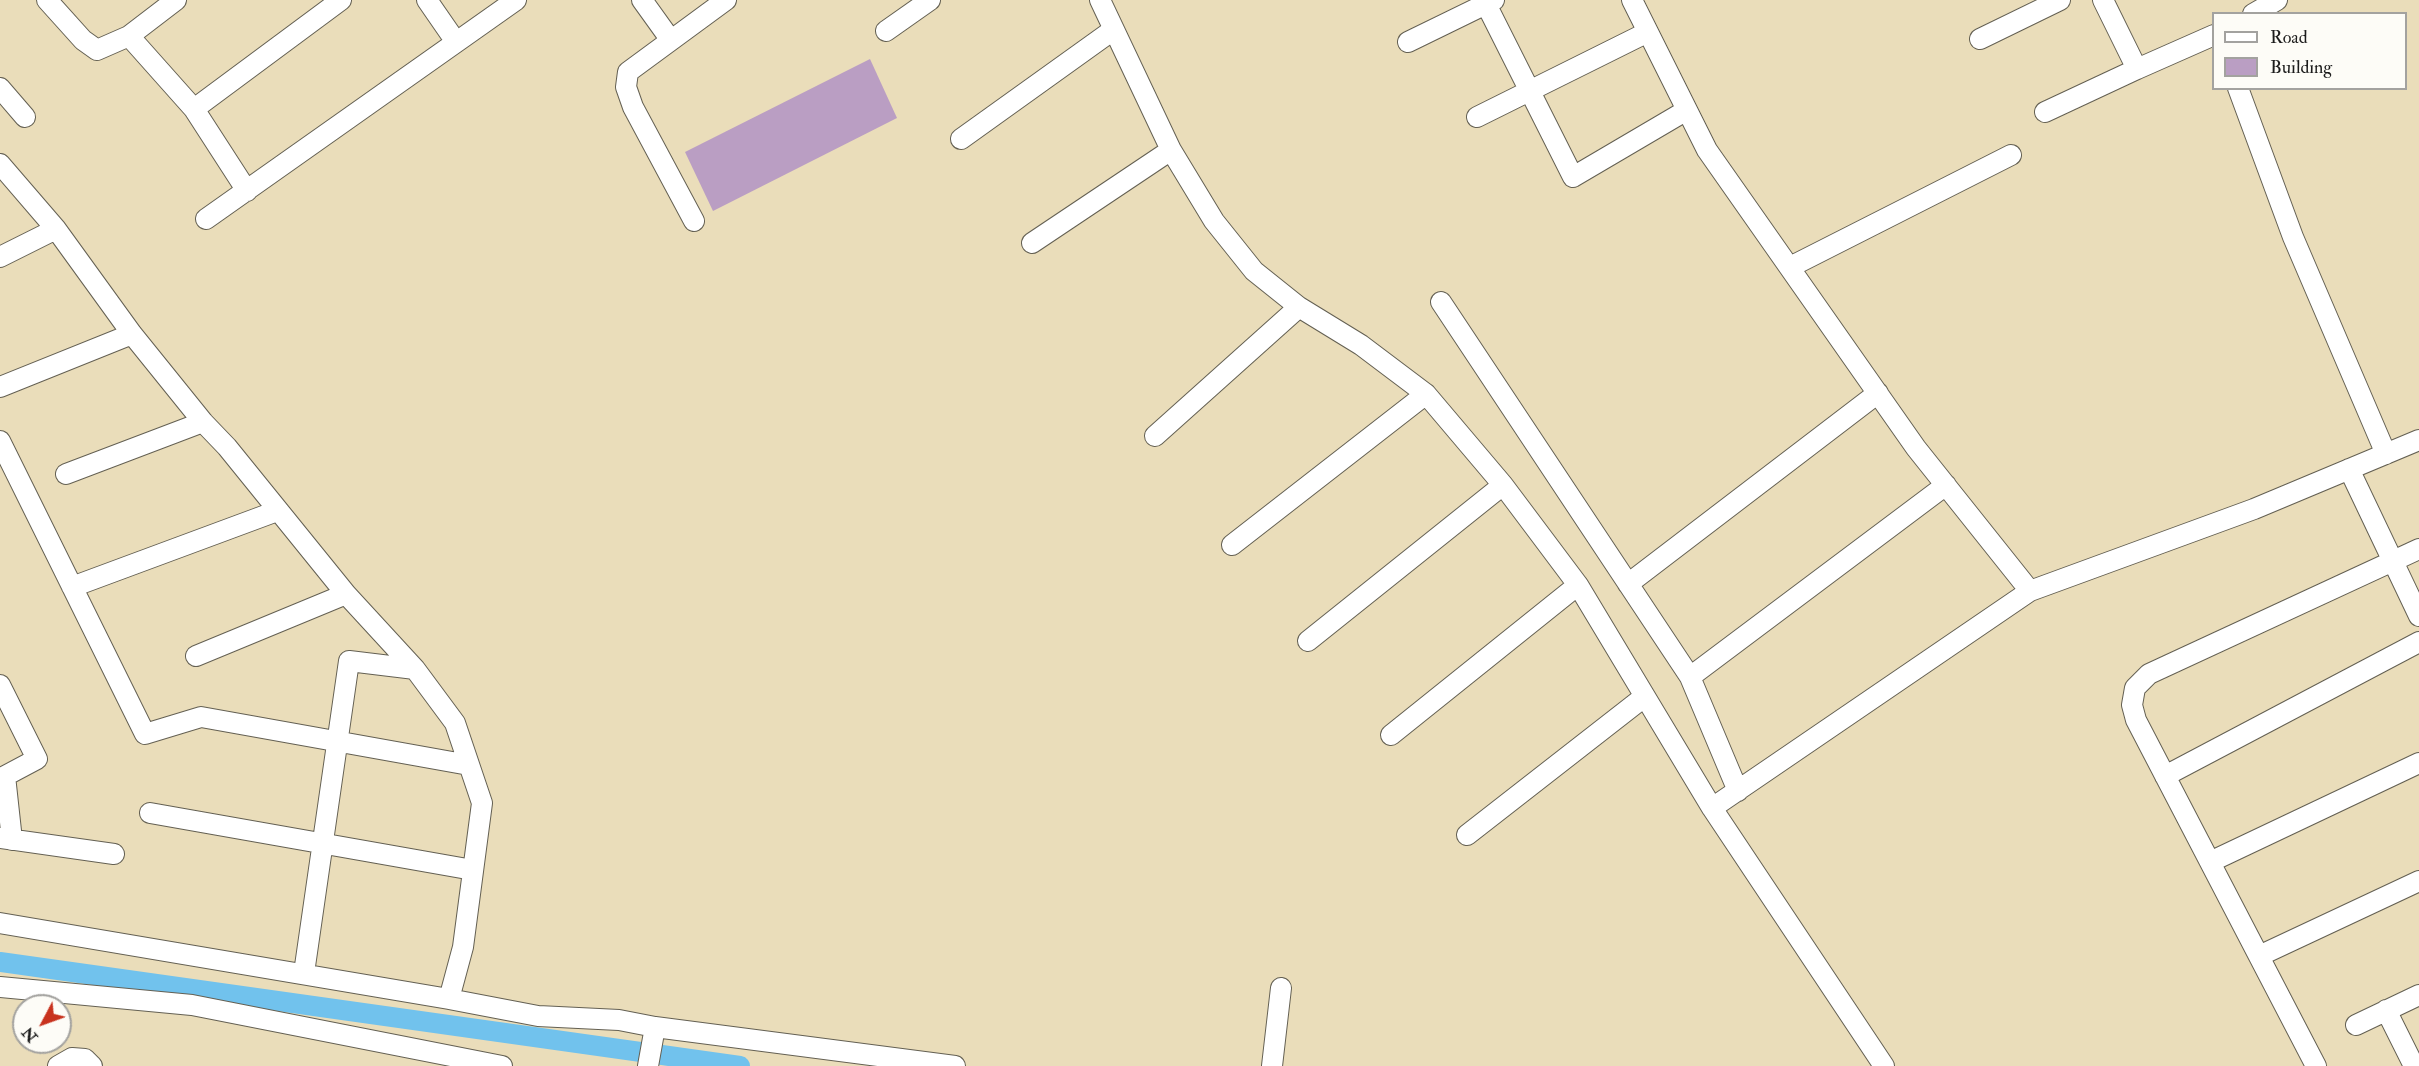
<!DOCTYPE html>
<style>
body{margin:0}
#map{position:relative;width:2419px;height:1066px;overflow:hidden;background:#eaddba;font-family:"IM FELL Double Pica",serif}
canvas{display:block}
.legend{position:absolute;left:2212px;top:12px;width:195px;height:78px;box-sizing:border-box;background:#fdfcf7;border:2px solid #a3a29f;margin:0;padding:8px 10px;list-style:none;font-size:18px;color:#1c1c1c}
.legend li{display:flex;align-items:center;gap:12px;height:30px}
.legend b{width:30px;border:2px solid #a3a29f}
.north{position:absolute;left:12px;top:994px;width:60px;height:60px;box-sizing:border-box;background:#fdfcf7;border:2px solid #a3a29f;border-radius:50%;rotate:229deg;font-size:16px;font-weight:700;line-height:24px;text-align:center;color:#1c1c1c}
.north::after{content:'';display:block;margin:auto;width:21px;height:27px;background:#c8321e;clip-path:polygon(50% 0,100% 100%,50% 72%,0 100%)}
</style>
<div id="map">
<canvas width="2419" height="1066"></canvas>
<ul class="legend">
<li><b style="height:8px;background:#fff"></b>Road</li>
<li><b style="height:16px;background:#ba9ec3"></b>Building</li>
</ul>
<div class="north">N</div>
</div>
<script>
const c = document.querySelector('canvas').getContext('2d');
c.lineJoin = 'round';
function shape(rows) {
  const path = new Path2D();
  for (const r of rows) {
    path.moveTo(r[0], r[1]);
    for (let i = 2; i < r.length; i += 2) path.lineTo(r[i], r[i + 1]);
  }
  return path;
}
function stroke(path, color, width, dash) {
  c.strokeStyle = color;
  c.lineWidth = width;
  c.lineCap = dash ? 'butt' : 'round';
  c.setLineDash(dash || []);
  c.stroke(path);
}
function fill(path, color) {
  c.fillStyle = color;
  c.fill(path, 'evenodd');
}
stroke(shape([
 [0,962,740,1066]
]), '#71c2ed', 20);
fill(shape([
 [870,59,897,118,713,211,685,152]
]), '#ba9ec3');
const minor = shape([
 [47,0,83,40,97,50,129,36],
 [176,0,129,36,194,109,247,191],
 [427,0,456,42],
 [642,0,670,39],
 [1100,0,1171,150,1214,221,1254,271,1299,307,1361,345,1426,394,1503,485,1578,585,1712,808,1884,1066],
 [1484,0,1573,177,1687,110],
 [1632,0,1707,150,1916,448,2030,591,2254,509,2419,440],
 [2103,0,2137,69,2214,35],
 [2253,14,2277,0],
 [886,31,930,0],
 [1980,39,2060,0],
 [1408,42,1494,0],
 [0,88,25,117],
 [2238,88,2293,237,2386,454],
 [194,109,341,0],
 [2045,112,2137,69],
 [1477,117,1648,32],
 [961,139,1113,30],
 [0,164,56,229,132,334,203,422,227,447,346,594,415,669,455,723,482,803,463,947,449,999,538,1016,619,1020,655,1027,648,1066],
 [206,219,516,0],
 [694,221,633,107,626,87,628,72,726,0],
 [1032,243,1171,150],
 [0,257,56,229],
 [1790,267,2011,155],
 [1441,302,1690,677,1738,791],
 [0,387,132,334],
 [1155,436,1299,307],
 [0,441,145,734,201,717,469,765],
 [2349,469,2419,616],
 [66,474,203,422],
 [1232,545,1426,394],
 [1628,584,1878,393],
 [72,587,277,511],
 [1308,641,1503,485],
 [196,656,346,594],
 [1690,677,1946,485],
 [0,685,37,759,5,776,12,840],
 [1391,735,1578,585],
 [2165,776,2419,642],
 [1712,808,2030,591],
 [150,813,473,870],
 [1467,835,1644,697],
 [0,838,114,854],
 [2210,862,2419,763],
 [0,923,449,999],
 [2259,956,2419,881],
 [304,973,349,661,415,669],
 [0,987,192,1005,502,1066],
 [2386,1010,2414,1066],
 [2356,1025,2419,995],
 [655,1027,955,1066],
 [58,1066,72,1058,85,1059,92,1066],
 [1272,1066,1281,988],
 [2316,1066,2136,720,2132,705,2135,688,2149,674,2419,549]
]);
stroke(minor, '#646053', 22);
stroke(minor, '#fff', 20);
</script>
